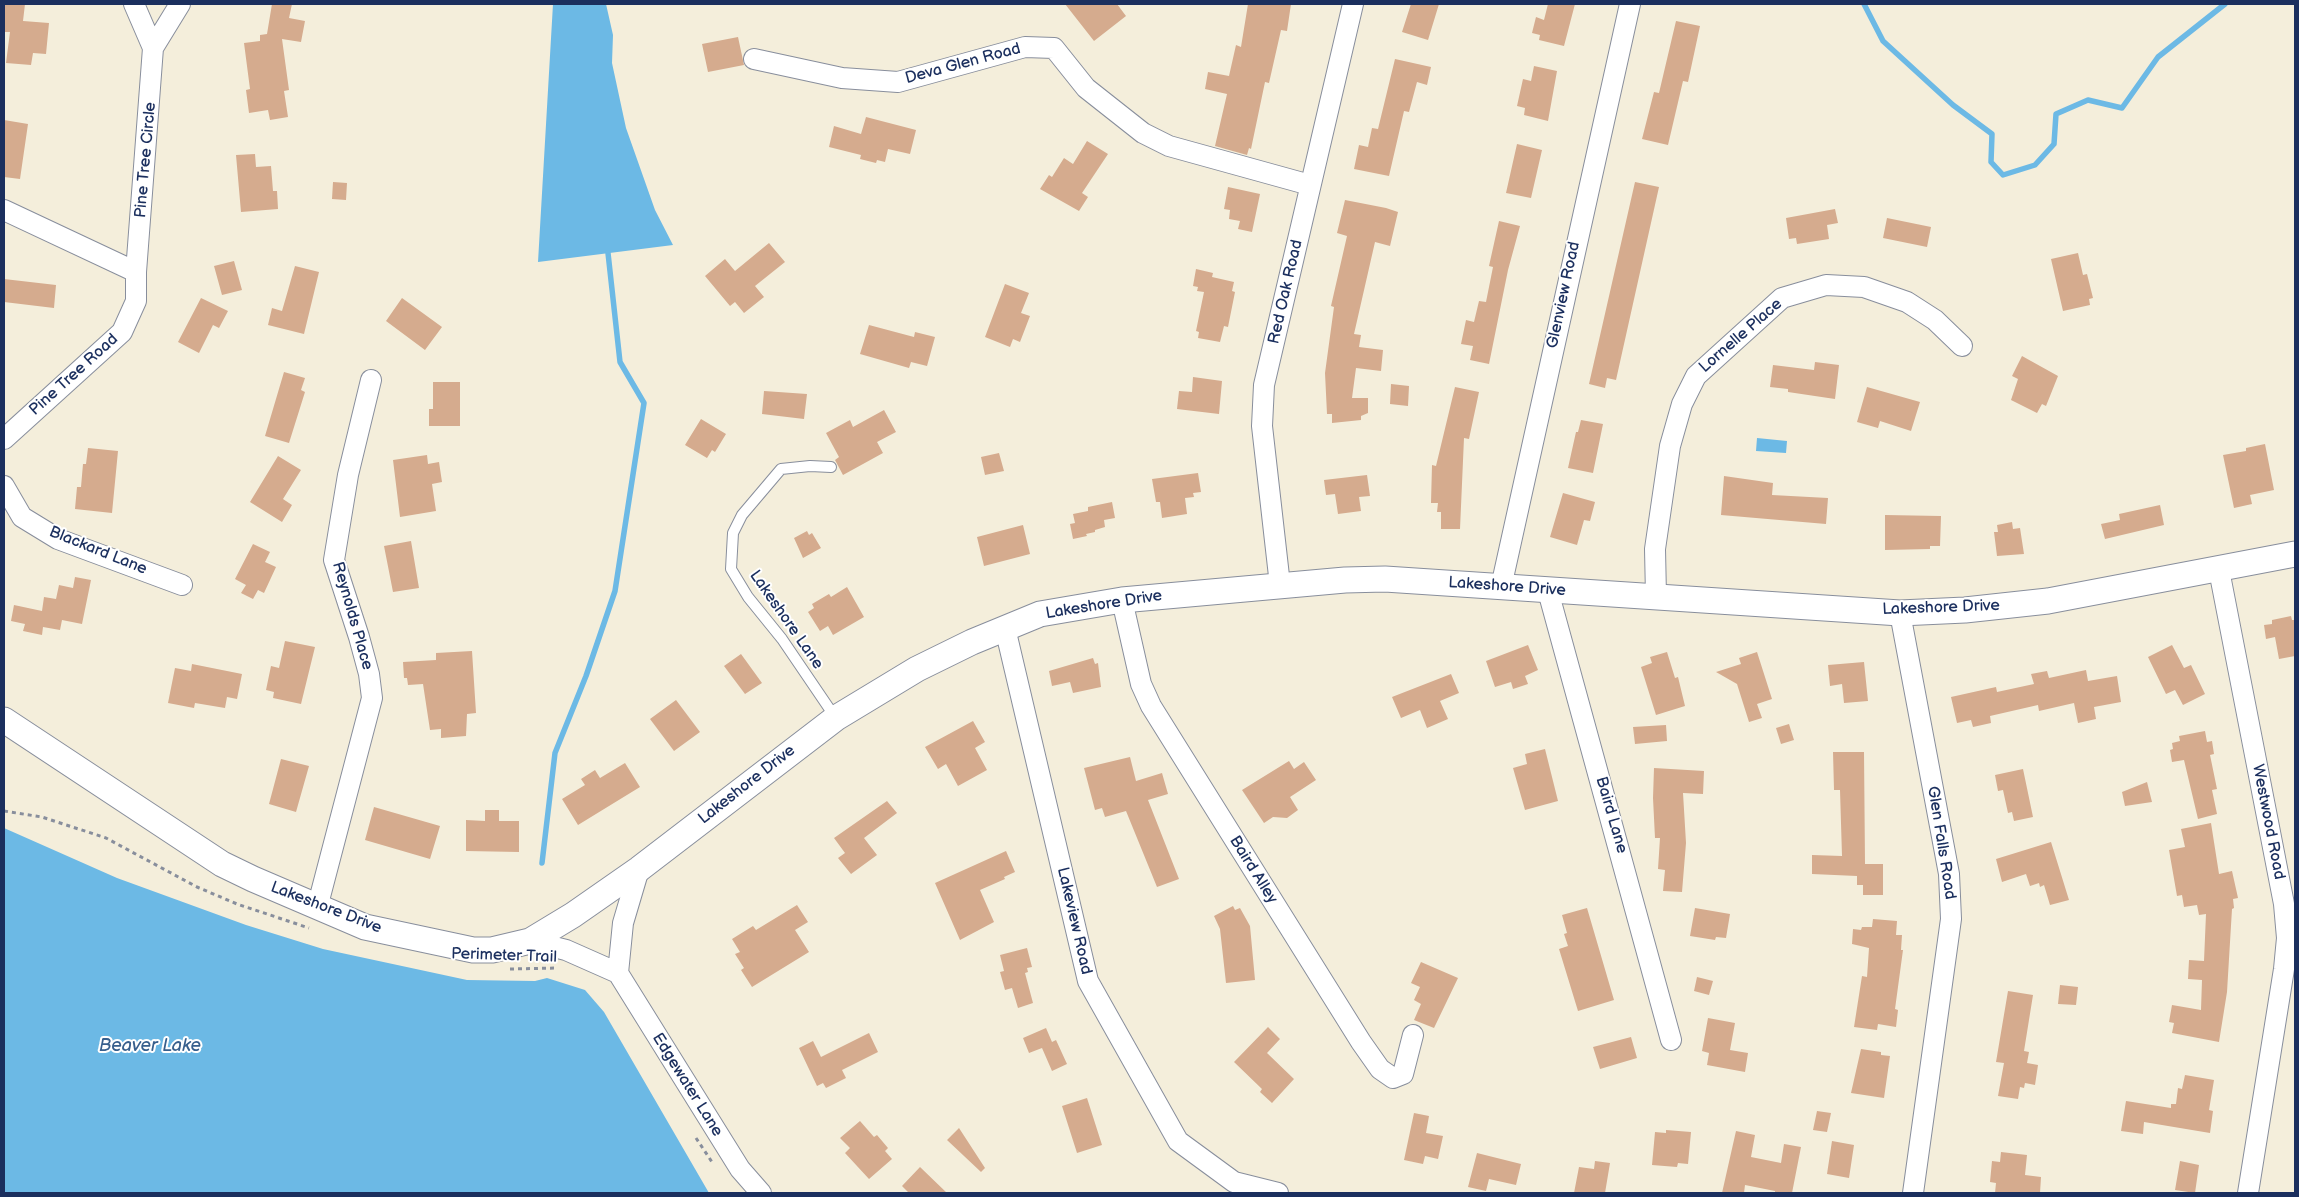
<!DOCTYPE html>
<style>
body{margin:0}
#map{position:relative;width:2299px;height:1197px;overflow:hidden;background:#f4eedb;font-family:"Balsamiq Sans",sans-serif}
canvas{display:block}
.frame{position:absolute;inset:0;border:5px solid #1b2f5e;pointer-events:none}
</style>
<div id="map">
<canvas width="2299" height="1197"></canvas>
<div class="frame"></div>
</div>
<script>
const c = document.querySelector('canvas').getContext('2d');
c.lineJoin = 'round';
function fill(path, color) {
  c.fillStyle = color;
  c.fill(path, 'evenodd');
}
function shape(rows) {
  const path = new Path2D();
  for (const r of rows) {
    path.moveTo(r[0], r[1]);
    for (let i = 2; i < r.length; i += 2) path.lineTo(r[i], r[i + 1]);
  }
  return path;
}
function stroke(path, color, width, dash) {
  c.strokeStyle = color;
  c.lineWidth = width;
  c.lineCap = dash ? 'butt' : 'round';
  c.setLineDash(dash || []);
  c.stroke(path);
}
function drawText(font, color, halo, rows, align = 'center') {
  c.font = font + ' "Balsamiq Sans",sans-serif';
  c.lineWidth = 4;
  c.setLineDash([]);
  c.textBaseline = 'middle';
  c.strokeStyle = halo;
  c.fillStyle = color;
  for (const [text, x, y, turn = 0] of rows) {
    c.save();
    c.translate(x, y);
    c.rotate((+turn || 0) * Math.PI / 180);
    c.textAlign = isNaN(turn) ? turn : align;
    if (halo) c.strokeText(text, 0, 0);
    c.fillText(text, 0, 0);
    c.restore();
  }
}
fill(shape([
 [553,4,606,4,613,35,612,63,626,128,655,210,673,245,538,262],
 [1757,438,1787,441,1786,453,1756,451],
 [4,828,117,878,246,925,323,949,467,980,535,981,547,978,585,990,604,1012,709,1193,4,1193]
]), '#6cb9e5');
stroke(shape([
 [1864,4,1883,41,1953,105,1992,134,1991,162,2003,175,2035,165,2054,144,2056,114,2088,100,2122,108,2158,57,2225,4],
 [542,863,555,753,586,676,615,591,644,403,620,362,608,253]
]), '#6cb9e5', 5.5);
fill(shape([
 [5,4,25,4,23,21,49,23,46,54,33,53,31,65,6,63,10,32,4,32],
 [272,4,292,4,289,18,305,21,301,42,282,39,289,90,284,91,288,117,270,120,268,110,249,113,246,90,250,89,244,43,260,41,260,35,267,34],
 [1065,4,1117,4,1126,16,1094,41],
 [1248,4,1291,4,1287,31,1281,30,1269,83,1265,82,1251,149,1249,148,1247,155,1215,146,1227,94,1205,89,1208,72,1229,76,1236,45,1241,47],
 [1411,4,1439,4,1428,40,1402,32],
 [1548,4,1575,4,1564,46,1539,40,1540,35,1532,33,1536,17,1544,20],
 [1676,21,1700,26,1688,82,1683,81,1668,145,1642,139,1654,92,1659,93],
 [738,37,744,65,708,72,702,44],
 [1395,59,1431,67,1427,85,1417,82,1409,112,1404,111,1389,176,1354,169,1359,145,1368,147,1372,128,1378,129],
 [1534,66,1557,71,1548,121,1524,115,1525,108,1517,106,1523,79,1531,81],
 [866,117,916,130,910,154,888,149,885,162,877,160,876,163,860,159,861,155,829,147,834,126,861,134],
 [4,120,28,124,20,179,4,177],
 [1087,141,1108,154,1082,193,1088,197,1079,211,1040,189,1049,175,1052,177,1064,158,1073,164],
 [1517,144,1542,150,1531,198,1506,193],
 [255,154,256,167,271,166,273,191,277,191,278,209,241,212,236,155],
 [333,182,347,183,346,200,332,199],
 [1635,182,1659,187,1616,380,1607,378,1605,388,1589,384],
 [1228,187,1260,194,1252,232,1238,229,1240,221,1229,219,1230,210,1224,209],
 [1345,200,1386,208,1398,212,1390,246,1375,242,1354,334,1361,335,1359,347,1383,350,1381,371,1356,368,1352,398,1368,398,1368,413,1361,416,1361,420,1332,423,1332,414,1327,414,1325,373,1334,307,1331,306,1347,236,1337,233],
 [1835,209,1838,223,1827,225,1829,239,1797,244,1796,238,1789,239,1786,218],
 [1887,218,1931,227,1927,247,1883,238],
 [1499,221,1520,226,1508,270,1489,364,1470,360,1473,346,1461,344,1466,320,1474,322,1479,301,1486,302,1493,267,1489,266],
 [769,243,785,262,755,286,764,297,744,313,735,302,730,306,705,276,725,259,735,271],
 [2078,253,2083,275,2087,274,2093,298,2089,299,2090,305,2063,311,2051,259],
 [234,261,242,290,222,295,214,266],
 [295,266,319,272,304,334,268,325,272,308,282,311],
 [1196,269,1213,273,1212,277,1234,282,1232,291,1235,292,1228,327,1224,326,1220,342,1198,338,1199,332,1196,331,1204,292,1197,291,1198,287,1193,286],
 [4,279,56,285,54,308,4,302],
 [1005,284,1029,293,1021,313,1030,316,1020,342,1013,339,1010,347,985,337],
 [201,298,228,311,219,328,213,325,199,353,178,342],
 [402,298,442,327,425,350,386,321],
 [869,325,914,337,915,332,935,337,927,366,911,362,909,368,860,354],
 [2022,356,2058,376,2046,406,2042,404,2037,413,2011,400,2018,379,2012,376],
 [1815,362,1839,365,1835,399,1788,392,1788,389,1770,387,1773,365,1814,370],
 [284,372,305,378,301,390,305,392,289,443,265,436],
 [1193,377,1222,381,1219,414,1177,409,1179,391,1192,392],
 [433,382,460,382,460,426,429,426,429,409,433,409],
 [1391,384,1409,386,1408,406,1390,404],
 [1455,387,1479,392,1469,439,1464,438,1460,529,1441,529,1441,512,1437,512,1438,503,1431,503,1432,465,1436,466],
 [1867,387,1920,402,1911,431,1880,421,1878,428,1857,422],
 [764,391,807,394,804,419,762,414],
 [884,410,896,432,877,442,883,453,843,475,835,460,839,457,826,433,850,420,853,427],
 [701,419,726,434,715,452,712,450,707,458,685,445],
 [1581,420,1603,424,1593,473,1568,468,1576,432,1578,432],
 [2265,444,2274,490,2250,495,2252,504,2234,508,2223,455,2246,451,2246,448],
 [88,448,118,451,112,513,75,509,77,487,81,487,83,464,86,464],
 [999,453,1004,471,985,475,981,457],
 [427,455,428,464,439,462,442,482,432,484,436,511,400,517,393,460],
 [278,456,301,470,283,499,292,505,282,522,250,502],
 [1198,473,1201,492,1193,493,1194,497,1185,498,1187,514,1162,518,1160,502,1156,502,1152,479],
 [1367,475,1370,496,1359,497,1361,511,1338,514,1335,494,1326,495,1324,480],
 [1724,476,1773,483,1772,495,1828,498,1826,524,1721,515],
 [1563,493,1595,502,1590,521,1584,520,1577,545,1550,537],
 [1112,502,1115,518,1104,520,1105,527,1095,530,1095,532,1086,534,1087,536,1073,539,1070,524,1075,523,1073,514,1088,511,1088,507],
 [2160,505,2164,525,2105,539,2101,524,2120,520,2119,514],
 [1885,515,1941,516,1940,546,1930,546,1930,549,1885,550],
 [2012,522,2013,529,2020,528,2024,554,1997,556,1994,532,1998,532,1997,525],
 [1023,525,1030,554,984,566,977,537],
 [807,531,809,535,812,533,821,548,803,558,794,538],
 [411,541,419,588,393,592,384,546],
 [253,544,270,552,265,562,276,567,264,593,258,590,253,599,241,593,246,585,235,579],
 [75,577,91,580,82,624,62,620,60,630,43,627,42,635,23,631,25,624,11,621,14,605,42,611,44,597,56,599,59,585,73,588],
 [847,587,864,617,833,635,828,626,820,631,808,612,814,608,812,604,829,594,831,597],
 [2291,616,2292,620,2295,620,2295,656,2279,659,2275,637,2266,639,2264,625,2272,624,2272,620],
 [285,641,315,647,301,704,273,698,274,692,266,690,271,666,279,668],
 [1528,645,1538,670,1525,676,1528,684,1513,689,1511,682,1495,687,1486,661],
 [2172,645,2184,668,2191,665,2205,694,2183,705,2175,690,2166,694,2148,657],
 [472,651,476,713,467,714,466,736,441,738,441,729,430,730,423,684,408,685,407,678,404,678,403,662,436,660,436,653],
 [1667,652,1675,678,1678,677,1685,706,1656,715,1641,667,1652,663,1650,657],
 [1757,652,1772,699,1757,704,1762,718,1749,722,1737,684,1716,672,1741,664,1739,658],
 [741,654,762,683,745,694,724,666],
 [1093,658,1095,664,1098,663,1101,687,1073,693,1070,682,1052,686,1049,671],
 [1864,662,1868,701,1844,703,1842,684,1830,686,1828,665],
 [192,664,242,674,237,699,227,697,225,708,195,703,194,708,168,703,175,668,191,671],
 [2086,670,2088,681,2117,676,2121,702,2094,707,2096,719,2078,723,2074,703,2039,711,2038,705,1990,716,1991,723,1973,727,1971,720,1957,723,1951,697,1996,687,1997,692,2034,684,2031,674,2047,671,2049,678],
 [1451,674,1459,693,1440,701,1448,719,1427,728,1420,710,1401,718,1392,697],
 [676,700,700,732,674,751,650,719],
 [973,721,985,742,975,748,987,770,958,786,946,764,938,769,925,747],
 [1789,724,1794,740,1781,744,1776,728],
 [1666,725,1667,741,1635,744,1633,727],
 [2205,731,2207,742,2212,741,2214,754,2210,755,2217,789,2212,790,2217,814,2198,819,2184,760,2172,762,2170,750,2173,749,2172,743,2180,741,2179,736],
 [1545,749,1558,801,1525,810,1513,768,1527,764,1525,754],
 [1833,752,1864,752,1865,864,1883,864,1883,895,1863,895,1863,885,1857,885,1857,876,1812,874,1812,855,1842,856,1840,790,1834,790],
 [1130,757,1136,781,1162,773,1168,794,1148,800,1179,879,1157,887,1126,811,1105,817,1102,808,1095,810,1084,768],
 [281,759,309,766,296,812,269,804],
 [1289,761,1294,769,1304,762,1316,780,1290,797,1298,810,1287,818,1273,817,1264,823,1242,790],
 [625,763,640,787,578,825,562,799,585,785,581,779,595,770,600,778],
 [1654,768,1704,771,1703,794,1683,793,1686,843,1682,892,1663,891,1665,870,1658,869,1660,838,1655,838,1653,798],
 [2023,769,2033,817,2014,821,2012,812,2008,813,2003,790,1998,791,1995,775],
 [2147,782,2152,802,2125,806,2122,792],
 [887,801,897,813,864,838,877,855,851,874,838,858,845,853,834,838],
 [374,807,440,826,430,859,365,840],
 [485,810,499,810,499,821,519,821,519,852,466,851,466,820,485,821],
 [2211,823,2219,874,2232,871,2238,898,2233,899,2234,908,2232,909,2227,992,2219,1042,2172,1033,2174,1023,2169,1022,2172,1005,2201,1010,2202,980,2188,979,2189,960,2204,961,2206,914,2199,915,2197,905,2184,907,2182,895,2177,896,2169,850,2185,847,2181,829],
 [2051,842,2069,900,2050,905,2044,885,2040,887,2039,883,2030,886,2026,874,2002,882,1996,859],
 [1006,851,1015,872,1004,877,1005,879,980,890,994,922,960,940,935,883],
 [797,905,808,922,795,930,809,952,752,987,741,970,744,968,735,954,740,952,732,939,753,926,756,930],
 [1233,906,1235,910,1240,908,1250,926,1255,980,1226,983,1220,929,1214,916],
 [1587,908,1614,1000,1578,1011,1559,949,1568,946,1564,934,1567,933,1562,915],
 [1695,908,1730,914,1726,938,1716,937,1715,940,1690,936],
 [1873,919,1897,921,1896,935,1902,935,1901,950,1903,950,1895,1009,1898,1010,1896,1027,1878,1024,1877,1030,1854,1027,1862,976,1867,977,1869,948,1852,944,1853,929,1861,930,1862,927,1872,927],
 [1027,948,1032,967,1027,968,1028,972,1025,973,1033,1003,1018,1008,1012,988,1005,990,1000,972,1004,971,1000,955],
 [1421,962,1458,978,1434,1028,1414,1020,1421,1004,1414,1000,1420,987,1411,983],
 [1697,977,1713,981,1709,995,1694,991],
 [2060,985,2078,987,2076,1005,2058,1004],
 [2008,991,2033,995,2024,1051,2029,1052,2027,1063,2038,1065,2035,1085,2025,1083,2024,1088,2020,1087,2018,1099,1998,1096,2004,1063,1996,1062],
 [1708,1018,1735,1023,1730,1050,1748,1053,1745,1072,1707,1065,1709,1053,1702,1051],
 [1268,1027,1280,1039,1267,1053,1294,1079,1272,1103,1260,1092,1262,1089,1234,1062],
 [1046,1028,1052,1042,1056,1040,1067,1064,1052,1071,1042,1048,1029,1053,1023,1038],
 [869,1033,878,1052,842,1070,846,1078,826,1088,823,1083,817,1086,799,1048,813,1041,821,1057],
 [1631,1037,1637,1058,1600,1069,1593,1047],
 [1861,1049,1881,1052,1881,1055,1890,1056,1884,1098,1851,1093],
 [2185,1075,2214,1080,2209,1110,2213,1111,2210,1133,2144,1122,2143,1134,2121,1131,2126,1101,2171,1108,2171,1104,2176,1104,2178,1088,2182,1089],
 [1087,1098,1102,1145,1077,1153,1062,1106],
 [1817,1111,1831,1113,1827,1132,1813,1130],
 [1414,1113,1429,1116,1426,1133,1443,1136,1438,1159,1425,1156,1423,1164,1404,1160],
 [860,1121,874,1137,877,1135,888,1148,885,1151,892,1159,869,1179,845,1153,850,1148,840,1138],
 [959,1128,985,1168,981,1172,947,1140],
 [1666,1130,1691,1132,1688,1164,1678,1163,1677,1167,1652,1165,1655,1132,1666,1133],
 [1736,1131,1755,1135,1751,1157,1781,1163,1784,1144,1801,1147,1792,1193,1775,1193,1775,1191,1745,1185,1744,1193,1722,1193],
 [1832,1141,1854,1145,1849,1178,1827,1174],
 [2001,1152,2027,1155,2025,1175,2041,1177,2040,1193,1995,1193,1996,1183,1990,1182,1992,1161,2000,1162],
 [1477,1153,1521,1164,1516,1185,1489,1179,1486,1191,1468,1187],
 [1595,1161,1610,1163,1605,1193,1574,1193,1579,1167,1594,1169],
 [2180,1161,2199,1165,2195,1193,2175,1190],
 [920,1167,947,1193,909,1193,902,1186]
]), '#d5ab8e');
const service = shape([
 [831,467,810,466,781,469,742,515,733,533,731,569,748,597,782,639,835,717]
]);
const minor = shape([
 [153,48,180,4],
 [754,59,842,78,898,82,1025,47,1054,48,1086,88,1143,133,1169,146,1310,185],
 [4,210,136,272],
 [4,439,122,332,136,301,136,272,153,48,134,4],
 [4,486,22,517,58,539,182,585],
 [2219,570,2284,904,2287,938,2284,969,2248,1193],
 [1280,585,1262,426,1264,385,1353,4],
 [1501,587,1630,4],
 [1548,591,1671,1040],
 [1656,596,1655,549,1670,446,1682,404,1696,376,1782,298,1826,285,1864,287,1907,302,1935,320,1962,346],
 [1122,600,1141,684,1151,706,1361,1042,1380,1069,1393,1078,1403,1074,1413,1035],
 [1900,613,1949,874,1951,919,1913,1193],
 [1005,628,1088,981,1178,1141,1234,1182,1278,1193],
 [317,908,372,698,369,674,359,637,334,560,348,475,371,380],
 [530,941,566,950,618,973,623,923,639,869],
 [618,973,740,1169,761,1193]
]);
const tertiary = shape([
 [4,720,222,864,253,879,365,927,473,950,492,950,530,941,573,915,639,869,836,718,917,669,972,642,1040,614,1122,600,1345,580,1385,579,1900,613,1965,610,2048,601,2295,554]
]);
stroke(service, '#888e9c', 12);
stroke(minor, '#888e9c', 22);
stroke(tertiary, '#888e9c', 27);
stroke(shape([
 [4,811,42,817,106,838,197,887,237,904,309,928],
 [510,969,556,968],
 [696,1138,712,1162]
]), '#888e9c', 3, [4, 4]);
stroke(service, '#fff', 10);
stroke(minor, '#fff', 20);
stroke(tertiary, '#fff', 25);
drawText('16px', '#1b2f5e', '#fff', [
 ["Deva Glen Road",963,64,-15],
 ["Pine Tree Circle",146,160,-85],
 ["Red Oak Road",1286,292,-77],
 ["Glenview Road",1564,295,-78],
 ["Lornelle Place",1741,336,-41],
 ["Pine Tree Road",74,375,-42],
 ["Blackard Lane",98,551,22],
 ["Lakeshore Drive",1507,587,4],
 ["Lakeshore Drive",1104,605,-9],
 ["Lakeshore Drive",1941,608,-2],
 ["Reynolds Place",352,616,74],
 ["Lakeshore Lane",786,620,55],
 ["Lakeshore Drive",747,785,-38],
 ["Baird Lane",1611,815,74],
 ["Westwood Road",2268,822,79],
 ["Glen Falls Road",1941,843,81],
 ["Baird Alley",1253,870,58],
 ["Lakeshore Drive",326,908,21],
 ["Lakeview Road",1074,921,77],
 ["Perimeter Trail",504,956,2],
 ["Edgewater Lane",687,1085,58]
]);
drawText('italic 18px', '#375f8d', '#fff', [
 ["Beaver Lake",150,1046]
]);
</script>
